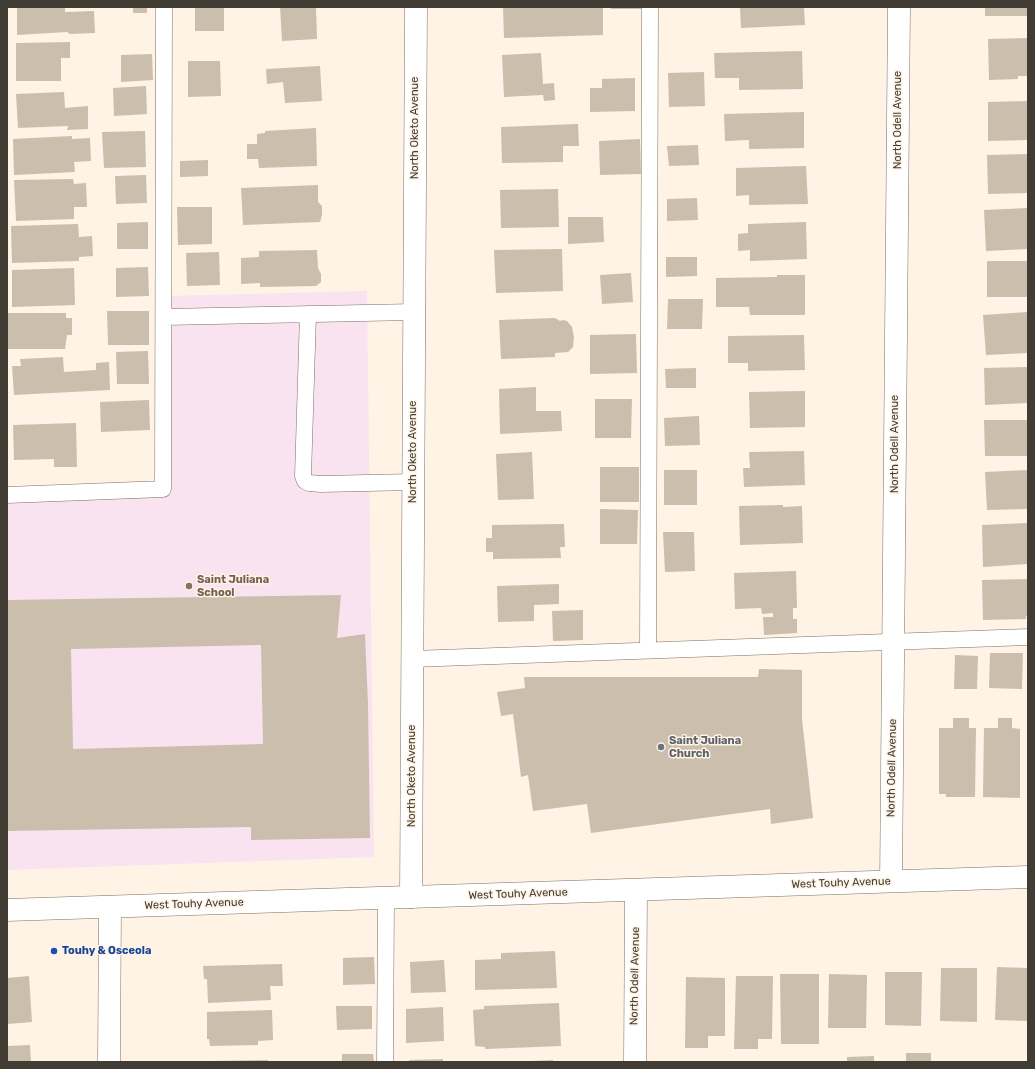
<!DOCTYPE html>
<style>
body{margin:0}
#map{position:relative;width:1035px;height:1069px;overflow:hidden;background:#fef3e5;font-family:Rubik,sans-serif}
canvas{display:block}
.frame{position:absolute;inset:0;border:8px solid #413c34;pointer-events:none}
</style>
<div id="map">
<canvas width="1035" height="1069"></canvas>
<div class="frame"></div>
</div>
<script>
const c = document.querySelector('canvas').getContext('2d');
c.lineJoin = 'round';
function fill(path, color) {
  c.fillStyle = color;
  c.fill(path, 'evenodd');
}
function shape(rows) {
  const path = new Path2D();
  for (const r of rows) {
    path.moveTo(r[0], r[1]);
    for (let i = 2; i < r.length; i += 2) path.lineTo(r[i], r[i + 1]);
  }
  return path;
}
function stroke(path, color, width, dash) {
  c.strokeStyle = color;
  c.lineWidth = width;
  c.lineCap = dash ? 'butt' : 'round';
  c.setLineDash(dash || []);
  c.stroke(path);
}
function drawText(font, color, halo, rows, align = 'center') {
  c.font = font + ' Rubik,sans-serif';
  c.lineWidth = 3;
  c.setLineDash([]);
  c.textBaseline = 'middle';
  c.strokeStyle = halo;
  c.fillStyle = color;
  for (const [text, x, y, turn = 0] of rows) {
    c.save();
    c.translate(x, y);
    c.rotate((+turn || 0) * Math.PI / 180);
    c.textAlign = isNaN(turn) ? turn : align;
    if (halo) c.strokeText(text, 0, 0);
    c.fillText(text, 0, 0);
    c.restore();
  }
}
fill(shape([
 [367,291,374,857,7,870,7,498,171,494,166,296]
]), '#fae3f0');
fill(shape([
 [17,7,65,7,65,12,94,11,95,33,70,34,67,32,17,35],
 [133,7,147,7,147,13,133,13],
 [195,7,224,7,224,31,195,31],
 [280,7,316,7,317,39,282,41],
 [503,7,603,7,603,35,504,38],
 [611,7,642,7,642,9,611,9],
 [740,7,804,7,805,25,741,28],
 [985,7,1028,7,1028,16,985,16],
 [1028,38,1028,76,1018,76,1018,79,989,80,988,39],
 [70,42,70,58,61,58,61,81,16,81,16,43],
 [802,51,803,89,739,90,739,78,715,78,714,53],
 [541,53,543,84,554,83,555,100,544,101,543,95,504,97,502,55],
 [152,54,153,80,121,82,121,55],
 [188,61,220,61,221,96,188,97],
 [320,66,322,101,285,103,283,82,267,84,266,69],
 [704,72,705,106,669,107,668,73],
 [635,78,635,111,590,112,590,88,602,88,602,79],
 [146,86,147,114,114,116,113,88],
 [64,92,65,108,88,106,88,129,67,130,68,126,18,128,16,94],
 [1028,101,1028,140,988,141,988,102],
 [804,112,804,148,749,149,749,140,725,141,724,114],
 [578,124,579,146,563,146,563,162,502,163,501,127],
 [316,128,317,166,259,168,258,159,247,159,247,144,257,144,257,134,265,133,265,131],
 [145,131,146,167,104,168,102,132],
 [72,136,72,139,90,138,91,161,74,162,75,172,14,175,13,139],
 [640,139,641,174,600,175,599,141],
 [698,145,699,165,669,166,667,146],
 [1028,154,1028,193,988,194,987,155],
 [208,160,208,176,180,177,180,161],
 [806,166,808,204,749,205,749,195,736,196,736,168],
 [146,175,147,203,116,204,115,176],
 [73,179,74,184,86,183,87,207,74,207,74,219,16,221,14,180],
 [318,185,318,202,322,206,322,215,320,222,243,225,241,188],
 [558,189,559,227,501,228,500,190],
 [697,198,698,220,667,221,667,199],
 [177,207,212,207,212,244,178,245],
 [1028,208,1028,249,986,251,984,210],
 [568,217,603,217,604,242,568,244],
 [148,222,148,249,117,249,117,223],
 [806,222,807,259,750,261,750,250,738,251,738,234,748,233,748,224],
 [78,224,79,237,92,236,93,256,79,257,79,261,12,263,11,226],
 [562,249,563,291,496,293,494,250],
 [317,250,318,268,321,274,321,282,316,286,260,287,260,283,241,284,241,258,259,257,259,251],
 [219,252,220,285,187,286,186,253],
 [666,257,697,257,697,276,666,277],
 [987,261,1028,261,1028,297,987,297],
 [148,267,149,296,116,297,116,268],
 [74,268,75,305,12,307,12,270],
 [631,273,633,302,602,304,600,275],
 [777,275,805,275,805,315,750,315,749,307,716,307,716,278,777,277],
 [668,299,703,299,702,329,667,329],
 [107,311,149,311,149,345,108,345],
 [1028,312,1028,353,986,355,983,315],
 [8,313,66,313,66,318,72,318,72,335,67,335,65,349,8,349],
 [555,318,560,321,563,320,567,321,572,327,574,337,573,347,568,352,555,353,555,357,501,359,499,320],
 [636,334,637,373,590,374,590,335],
 [804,335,805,370,748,371,748,363,728,363,728,336],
 [148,351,149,384,117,384,116,352],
 [63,357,64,372,96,370,96,363,109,362,110,390,14,395,12,366,21,366,20,359],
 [1028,367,1028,403,985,405,984,368],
 [696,368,696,388,666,388,665,369],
 [536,387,536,411,561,411,562,431,500,434,499,389],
 [805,391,805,427,750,428,749,392],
 [595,399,632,399,631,438,595,438],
 [149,400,150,430,101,432,100,402],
 [699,416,700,445,665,446,664,418],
 [984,420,1028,420,1028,456,985,456],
 [76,423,77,467,54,467,54,459,14,460,13,425],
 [804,451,805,485,744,487,743,468,750,468,749,452],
 [532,452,534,499,498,500,496,454],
 [600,467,639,467,639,502,600,502],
 [664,470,697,470,697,505,664,505],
 [1028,470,1028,509,987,510,985,472],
 [783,505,783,507,802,506,803,543,740,545,739,506],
 [600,509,638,510,637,544,600,544],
 [1027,523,1028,564,983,567,982,525],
 [564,524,565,547,560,547,561,558,493,559,493,552,486,552,486,538,492,538,492,525],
 [663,532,694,532,695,571,665,572],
 [796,571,797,608,793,608,793,619,797,619,797,633,764,635,763,617,773,617,773,613,762,614,761,608,735,609,734,573],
 [1028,579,1028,616,1026,616,1026,619,983,620,982,580],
 [559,584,559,604,534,605,534,621,498,622,497,586],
 [341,595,337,638,365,634,368,704,370,838,251,840,251,827,7,831,7,600],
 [261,645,263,744,73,749,71,649],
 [583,610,583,640,553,641,552,611],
 [990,653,1023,653,1022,689,989,688],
 [955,655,978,656,977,689,954,689],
 [759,669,802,670,802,719,813,818,771,824,770,809,591,833,587,804,533,811,528,775,521,777,513,714,501,716,497,692,525,688,524,677,758,677],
 [953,718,969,718,969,728,976,728,975,797,946,797,946,794,939,794,939,728,953,728],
 [998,718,1012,718,1012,728,1020,729,1020,798,983,797,984,728,998,728],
 [555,951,557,988,475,990,475,960,501,959,501,953],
 [374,957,375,984,343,985,343,958],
 [444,960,446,992,411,993,410,962],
 [282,964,283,986,270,986,271,1000,208,1003,207,979,204,979,203,966],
 [997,967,1028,968,1028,1021,995,1020],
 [941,968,977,968,977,1022,940,1021],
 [885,972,922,972,921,1026,885,1025],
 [780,974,819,974,819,1044,781,1044],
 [829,974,867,975,866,1028,828,1028],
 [29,976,32,1022,7,1024,7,978],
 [736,976,773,976,772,1039,758,1039,758,1049,734,1049],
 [686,977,725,978,725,1036,708,1036,708,1048,685,1048],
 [559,1003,561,1046,485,1049,485,1047,475,1046,473,1010,484,1009,484,1006],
 [336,1006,372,1006,372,1029,337,1030],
 [443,1007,444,1041,406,1043,406,1009],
 [272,1010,273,1040,258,1041,258,1045,210,1046,209,1039,207,1039,207,1012],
 [30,1045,31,1062,7,1062,7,1046],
 [906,1053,931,1053,931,1062,906,1062],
 [342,1054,373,1054,374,1062,342,1062],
 [874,1056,874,1062,847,1062,847,1057],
 [443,1059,443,1062,409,1062,409,1060],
 [268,1060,268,1062,211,1062,210,1061],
 [553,1060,553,1062,531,1062,531,1061]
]), '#cbbeac');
const lane = shape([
 [308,314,303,476,305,481,309,483,321,484,413,482],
 [164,317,414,312],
 [7,495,163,489,164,7],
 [648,650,650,7],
 [412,659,1028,637],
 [385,1062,386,898]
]);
const street = shape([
 [891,881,899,7],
 [411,897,416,7],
 [109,1062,110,907],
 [635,1062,636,890]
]);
const secondary = shape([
 [7,910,1028,877]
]);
stroke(lane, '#7c7060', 17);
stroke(street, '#7c7060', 23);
stroke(secondary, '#7c7060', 23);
stroke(lane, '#fff', 16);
stroke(street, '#fff', 22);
stroke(secondary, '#fff', 22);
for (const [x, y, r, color] of [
 [189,586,4,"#8d6e63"],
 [661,747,4,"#6b7280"],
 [54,951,4,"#1a4fb4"]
]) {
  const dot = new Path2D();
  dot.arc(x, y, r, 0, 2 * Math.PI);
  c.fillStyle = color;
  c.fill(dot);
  stroke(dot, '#fef3e5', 1.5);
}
drawText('11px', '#413c34', '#fef3e5', [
 ["North Odell Avenue",898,120,-90],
 ["North Oketo Avenue",415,128,-90],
 ["North Odell Avenue",895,444,-90],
 ["North Oketo Avenue",413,452,-90],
 ["North Odell Avenue",892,768,-89],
 ["North Oketo Avenue",412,776,-90],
 ["West Touhy Avenue",841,883,-2],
 ["West Touhy Avenue",518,894,-2],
 ["West Touhy Avenue",194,904,-2],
 ["North Odell Avenue",635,976,-89]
]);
drawText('bold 11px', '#785e54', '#fef3e5', [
 ["Saint Juliana",197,580],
 ["School",197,593]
], 'left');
drawText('bold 11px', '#5b616d', '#fef3e5', [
 ["Saint Juliana",669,741],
 ["Church",669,754]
], 'left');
drawText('bold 11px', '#164399', '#fef3e5', [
 ["Touhy & Osceola",62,951]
], 'left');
</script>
